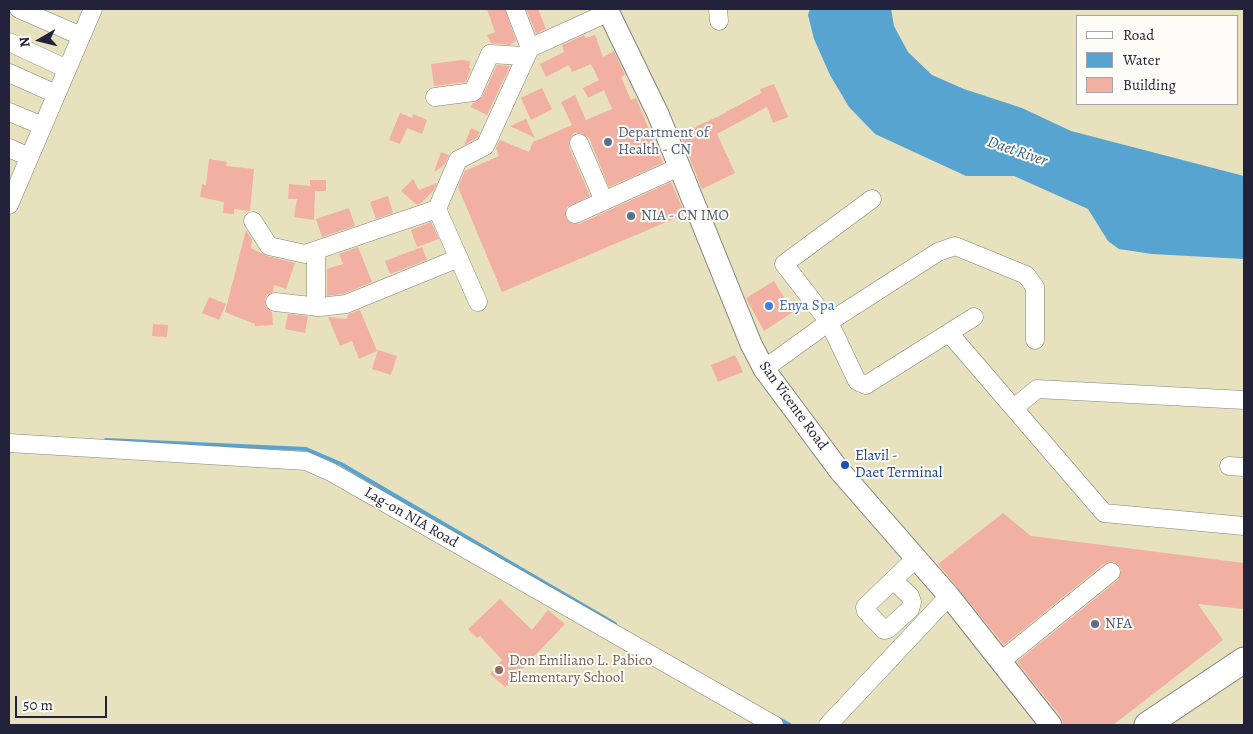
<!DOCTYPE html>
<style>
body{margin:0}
#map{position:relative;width:1253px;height:734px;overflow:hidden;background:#e7e1be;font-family:Alegreya,serif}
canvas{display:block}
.frame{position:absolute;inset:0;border:10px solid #22223b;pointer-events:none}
.legend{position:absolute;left:1076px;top:15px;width:162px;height:90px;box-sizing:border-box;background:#fdfcf7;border:1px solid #a5a5ac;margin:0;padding:6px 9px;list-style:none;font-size:15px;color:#22223b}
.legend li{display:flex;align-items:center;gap:10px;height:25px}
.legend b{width:25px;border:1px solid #a5a5ac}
.north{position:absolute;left:15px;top:15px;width:50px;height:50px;-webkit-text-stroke:4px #fdfcf7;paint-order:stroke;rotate:262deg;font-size:14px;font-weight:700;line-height:20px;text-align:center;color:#22223b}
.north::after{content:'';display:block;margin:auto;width:18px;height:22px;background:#22223b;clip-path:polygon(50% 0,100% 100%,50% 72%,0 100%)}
.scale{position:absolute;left:15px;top:696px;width:92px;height:22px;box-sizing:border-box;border:2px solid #22223b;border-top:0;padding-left:6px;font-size:15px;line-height:18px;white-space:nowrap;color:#22223b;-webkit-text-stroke:4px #fdfcf7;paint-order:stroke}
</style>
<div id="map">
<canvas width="1253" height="734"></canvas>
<div class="frame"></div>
<ul class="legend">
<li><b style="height:6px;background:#fff"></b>Road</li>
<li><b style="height:14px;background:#58a4d1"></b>Water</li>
<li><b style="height:14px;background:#f2b0a3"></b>Building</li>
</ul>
<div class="north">N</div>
<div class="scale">50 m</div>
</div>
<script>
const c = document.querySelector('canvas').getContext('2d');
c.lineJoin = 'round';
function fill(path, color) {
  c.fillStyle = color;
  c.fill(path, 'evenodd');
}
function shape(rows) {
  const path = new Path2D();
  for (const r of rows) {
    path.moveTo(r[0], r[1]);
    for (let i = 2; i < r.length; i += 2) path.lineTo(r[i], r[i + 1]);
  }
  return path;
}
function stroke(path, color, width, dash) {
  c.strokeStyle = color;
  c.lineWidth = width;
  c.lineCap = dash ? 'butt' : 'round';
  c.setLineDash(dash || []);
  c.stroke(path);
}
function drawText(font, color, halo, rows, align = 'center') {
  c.font = font + ' Alegreya,serif';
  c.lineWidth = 4;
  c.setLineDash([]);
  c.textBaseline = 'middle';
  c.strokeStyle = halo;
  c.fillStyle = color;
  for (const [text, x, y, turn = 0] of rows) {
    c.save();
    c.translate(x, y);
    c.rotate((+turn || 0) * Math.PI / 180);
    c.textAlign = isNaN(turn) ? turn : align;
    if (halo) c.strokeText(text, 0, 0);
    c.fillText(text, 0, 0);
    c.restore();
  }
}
fill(shape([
 [810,9,891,9,894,26,908,52,932,75,964,89,1022,108,1071,131,1244,176,1244,259,1152,254,1119,249,1108,241,1088,209,1014,176,966,176,875,134,849,107,830,75,814,39,808,15]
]), '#58a4d1');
stroke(shape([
 [106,440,306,449,341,464,615,624],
 [777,718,790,725]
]), '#58a4d1', 4);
fill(shape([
 [487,9,505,9,516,41,510,45,491,43,487,35,495,32],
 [526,9,538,9,546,29,536,34],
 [584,35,586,38,595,35,603,57,614,51,625,75,621,77,631,100,636,98,663,163,609,187,589,138,581,133,574,133,569,141,569,147,590,196,567,207,566,219,573,224,579,224,671,182,685,214,502,292,458,187,465,171,499,156,496,148,500,140,529,152,533,142,572,125,561,102,575,95,586,120,612,109,604,90,588,98,583,88,599,80,591,64,572,72,569,65,546,77,540,64,564,52,562,45],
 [461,60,470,61,469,68,471,69,466,82,434,86,431,64],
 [497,65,510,66,487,115,471,107,473,103,482,97],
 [774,84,788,117,773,123,767,107,717,134,735,173,702,189,680,134,719,116,761,93,760,89],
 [542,88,552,109,531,120,521,98],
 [400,113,412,118,413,114,427,120,422,134,407,128,400,144,389,140],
 [526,119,535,138,510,126],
 [471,128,480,132,477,138,464,145],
 [441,152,449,155,444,165,434,172],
 [209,159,227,162,226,166,254,169,250,211,234,209,234,214,223,213,224,202,200,197,202,184,206,185],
 [413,179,419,190,437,183,434,190,421,203,417,205,401,191],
 [310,180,326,180,326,191,315,191,314,220,294,217,297,199,288,199,289,184,310,186],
 [388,196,393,213,376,219,370,202],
 [349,208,355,226,322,237,316,219],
 [431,222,439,239,417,247,411,230],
 [246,230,252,240,251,248,267,256,295,263,286,289,274,285,273,292,267,295,265,300,266,307,272,312,273,325,255,326,255,324,225,312],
 [358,247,372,282,343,294,327,296,327,269,343,264,339,254],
 [422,247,427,260,390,274,385,261],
 [774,281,793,312,764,331,746,298],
 [209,297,226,304,219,320,202,313],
 [360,310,377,351,359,359,352,341,340,346,328,317,347,319,348,314],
 [288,314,308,316,305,333,285,329],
 [153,324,168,325,167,337,152,336],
 [378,350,397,356,391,375,372,369],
 [735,355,743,372,718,382,711,365],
 [1003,513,1031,536,1244,563,1244,609,1198,604,1223,640,1113,725,1063,725,1061,717,1017,662,1118,580,1121,570,1114,562,1104,564,1004,645,938,564],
 [500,599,532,630,548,610,565,624,505,687,490,674,502,660,480,636,477,638,468,629]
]), '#f2b0a3');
const minor = shape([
 [19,9,81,36],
 [515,9,530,48],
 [718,9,719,21],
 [9,42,67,69],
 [9,73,56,94],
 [435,97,473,92,490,54,524,56],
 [9,112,43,126],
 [579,143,604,201],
 [9,148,29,157],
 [872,199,784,264,829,322,857,381,866,385,974,317],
 [9,205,93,9],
 [437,209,478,302],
 [575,214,679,167],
 [253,221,269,246,305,254,437,209,458,160,485,146,487,142,530,48,609,12],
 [316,252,316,307],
 [275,302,320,307,346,304,459,258],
 [949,333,1104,513,1244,526],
 [764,369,829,322,938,252,955,246,1026,275,1035,287,1035,340],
 [1014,408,1037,389,1244,400],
 [9,443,306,461,331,472,774,725],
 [1229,466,1244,467],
 [893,580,910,596,912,602,910,609,888,629,884,630,866,611,865,607,916,558],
 [1001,661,1111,572],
 [828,725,949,596]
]);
const major = shape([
 [607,9,658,114,751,344,764,369,839,470,949,596,1051,725]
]);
const highway = shape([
 [1147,725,1244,660]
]);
stroke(minor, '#84827c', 19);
stroke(major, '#84827c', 23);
stroke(highway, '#84827c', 27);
stroke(minor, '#fff', 18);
stroke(major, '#fff', 21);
stroke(highway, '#fff', 25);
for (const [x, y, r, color] of [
 [608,142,5,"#5c6f8a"],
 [631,216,5,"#5c6f8a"],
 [769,306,5,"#3f7fe0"],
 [845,465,5,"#1a4fb4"],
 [1095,624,5,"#5c6f8a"],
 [499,670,5,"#8d6e63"]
]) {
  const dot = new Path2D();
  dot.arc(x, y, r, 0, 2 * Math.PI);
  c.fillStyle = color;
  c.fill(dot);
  stroke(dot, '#fdfcf7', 2);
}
drawText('15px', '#4e5e75', '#fdfcf7', [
 ["Department of",618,133],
 ["Health - CN",618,150],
 ["NIA - CN IMO",641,216],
 ["NFA",1105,624]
], 'left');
drawText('15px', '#366cbe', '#fdfcf7', [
 ["Enya Spa",779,306]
], 'left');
drawText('15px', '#22223b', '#fdfcf7', [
 ["San Vicente Road",793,406,54],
 ["Lag-on NIA Road",411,518,30]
]);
drawText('15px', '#164399', '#fdfcf7', [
 ["Elavil -",855,456],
 ["Daet Terminal",855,473]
], 'left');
drawText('15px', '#785e54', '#fdfcf7', [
 ["Don Emiliano L. Pabico",509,661],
 ["Elementary School",509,678]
], 'left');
drawText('italic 16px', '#3a5c7e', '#fdfcf7', [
 ["Daet River",1017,152,19]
]);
</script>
